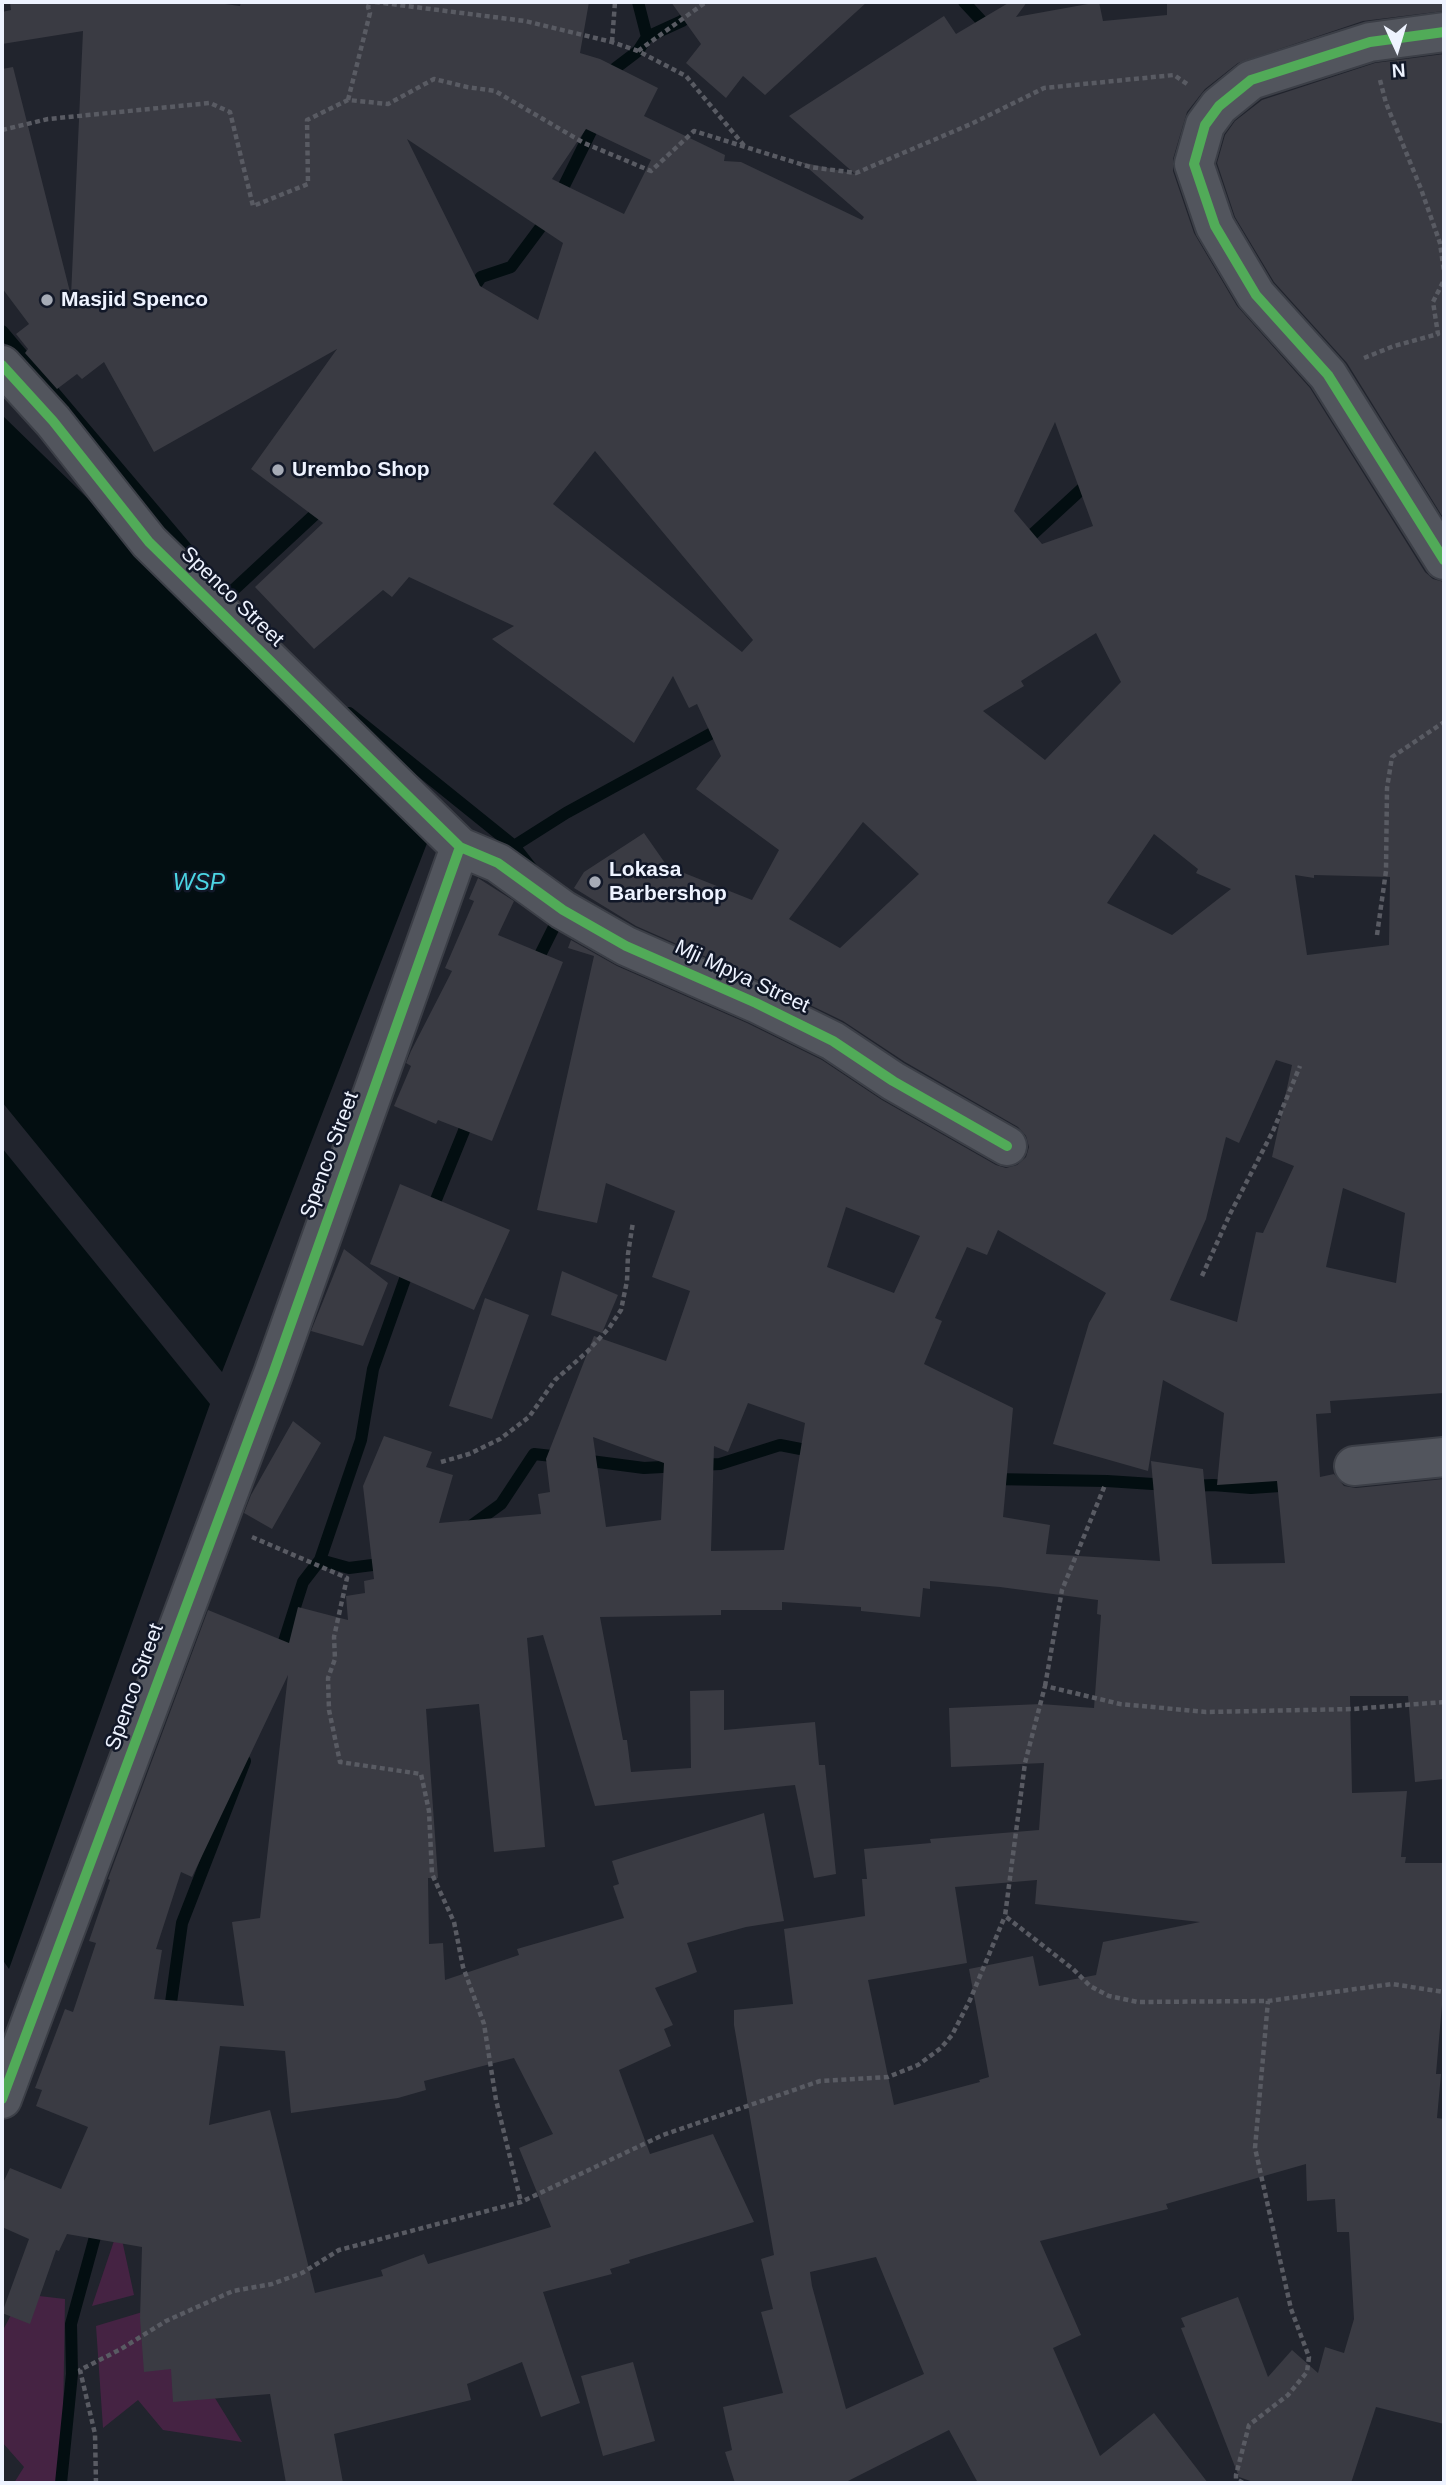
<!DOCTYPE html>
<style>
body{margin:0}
#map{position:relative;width:1446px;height:2485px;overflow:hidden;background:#21242d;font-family:Helvetica,sans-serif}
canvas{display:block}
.frame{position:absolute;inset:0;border:4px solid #eef3ff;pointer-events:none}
.north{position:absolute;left:1362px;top:14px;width:70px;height:70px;-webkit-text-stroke:5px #121828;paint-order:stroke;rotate:176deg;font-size:19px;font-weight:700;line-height:28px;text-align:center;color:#eef3ff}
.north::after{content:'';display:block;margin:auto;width:24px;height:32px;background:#eef3ff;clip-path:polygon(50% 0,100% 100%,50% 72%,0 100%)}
</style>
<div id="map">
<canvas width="1446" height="2485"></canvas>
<div class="frame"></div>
<div class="north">N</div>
</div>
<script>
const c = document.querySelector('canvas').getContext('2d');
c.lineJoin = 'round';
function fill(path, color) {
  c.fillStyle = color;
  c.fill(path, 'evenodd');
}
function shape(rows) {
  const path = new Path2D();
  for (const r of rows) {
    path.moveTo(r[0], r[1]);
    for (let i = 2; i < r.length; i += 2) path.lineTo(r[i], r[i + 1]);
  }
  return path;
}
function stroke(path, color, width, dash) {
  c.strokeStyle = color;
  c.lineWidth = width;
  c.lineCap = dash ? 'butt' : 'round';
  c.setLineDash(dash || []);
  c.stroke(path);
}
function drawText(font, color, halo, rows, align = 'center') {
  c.font = font + ' Helvetica,sans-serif';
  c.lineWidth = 5;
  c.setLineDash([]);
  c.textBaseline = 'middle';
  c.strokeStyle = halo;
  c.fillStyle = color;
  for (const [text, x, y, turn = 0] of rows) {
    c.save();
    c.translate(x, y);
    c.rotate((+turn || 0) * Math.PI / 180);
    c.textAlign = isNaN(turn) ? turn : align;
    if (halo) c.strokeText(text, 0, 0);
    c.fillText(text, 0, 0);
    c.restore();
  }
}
fill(shape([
 [119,2226,134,2295,92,2306],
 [22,2294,65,2299,62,2483,14,2483,24,2467,2,2442,2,2332],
 [159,2307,242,2442,163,2430,138,2400,103,2428,96,2326]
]), '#452343');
fill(shape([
 [2,415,431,833,222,1372,2,1102],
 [2,1148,210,1404,9,1969,2,1959]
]), '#030e11');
stroke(shape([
 [638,2,647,37],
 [964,2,991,31],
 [609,82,613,70,638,51,647,37,682,21,705,2],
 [557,200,597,119],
 [470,293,481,277,511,267,549,216],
 [2,331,214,581],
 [1021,545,1085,486,1095,483],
 [227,596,325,505],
 [349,713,514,846,532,869],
 [514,846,566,813,723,727],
 [534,967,560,915],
 [431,1212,470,1116],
 [583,1460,644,1468,680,1466],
 [698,1465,720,1464,780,1445,816,1452],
 [991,1479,1107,1481,1168,1485],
 [1190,1486,1213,1485,1251,1488,1294,1485],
 [468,1528,501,1504,534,1454,561,1457],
 [320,1560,349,1568,388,1563],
 [279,1657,303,1582,320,1560,361,1440,373,1369,410,1265],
 [169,2017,182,1923,245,1761],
 [61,2483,72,2374,71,2324,98,2226]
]), '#030e11', 12);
fill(shape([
 [10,2,210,2,240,6,241,2,589,2,580,53,600,59,658,88,644,116,725,155,724,161,741,162,862,220,864,217,801,162,855,174,789,116,944,16,956,34,1010,2,1027,2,1016,17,1099,2,1103,21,1167,15,1167,2,1444,2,1444,11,1363,21,1238,63,1205,89,1187,112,1173,159,1173,171,1194,233,1237,306,1310,388,1425,572,1433,579,1444,582,1444,1393,1330,1401,1331,1413,1316,1414,1320,1477,1334,1474,1344,1486,1356,1488,1444,1479,1444,1779,1415,1782,1408,1696,1350,1696,1352,1793,1407,1791,1401,1857,1406,1857,1405,1863,1444,1863,1444,1982,1436,2074,1441,2074,1437,2118,1444,2119,1444,2424,1376,2407,1351,2483,1256,2483,1239,2477,1181,2328,1185,2327,1181,2318,1238,2297,1268,2377,1292,2350,1318,2373,1325,2347,1344,2353,1354,2319,1349,2232,1337,2232,1335,2199,1307,2201,1306,2164,1166,2204,1168,2209,1040,2241,1081,2335,1053,2348,1100,2456,1154,2413,1208,2483,978,2483,949,2430,844,2483,735,2483,725,2452,732,2450,723,2407,783,2393,761,2312,773,2309,761,2259,774,2255,734,2025,734,2010,793,2004,784,1929,865,1916,862,1879,867,1879,864,1849,931,1843,930,1839,1039,1830,1044,1763,951,1767,949,1708,1041,1704,1094,1708,1101,1615,1097,1614,1098,1600,1000,1587,930,1581,930,1589,923,1588,920,1617,861,1611,861,1607,782,1602,782,1610,721,1610,721,1615,600,1617,623,1740,627,1740,631,1772,691,1768,690,1691,724,1690,724,1730,815,1722,819,1765,825,1765,836,1874,814,1878,795,1785,595,1806,543,1635,527,1638,545,1847,494,1852,479,1704,426,1709,438,1878,428,1878,429,1944,443,1943,445,1980,519,1955,517,1949,624,1918,613,1886,619,1884,612,1861,764,1813,784,1921,746,1927,687,1943,697,1972,655,1988,673,2025,664,2029,671,2046,619,2070,650,2154,713,2134,754,2222,629,2260,630,2263,610,2269,612,2274,543,2292,580,2403,541,2417,522,2362,467,2384,471,2400,334,2434,343,2483,286,2483,270,2394,173,2402,171,2369,144,2372,140,2318,142,2247,67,2234,59,2251,56,2250,30,2324,2,2313,29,2239,2,2227,2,2185,10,2168,61,2189,88,2127,36,2106,42,2090,35,2088,65,2009,73,2012,96,1943,89,1941,110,1880,108,1879,208,1610,289,1643,298,1607,348,1620,346,1596,365,1593,364,1581,374,1579,363,1486,384,1436,432,1452,426,1467,453,1475,439,1523,541,1514,538,1494,550,1492,546,1459,594,1336,666,1361,690,1291,652,1277,675,1211,606,1183,597,1223,537,1210,594,956,568,948,571,940,617,966,747,1023,822,1060,882,1100,996,1165,1006,1168,1017,1165,1026,1157,1029,1147,1026,1136,1018,1127,905,1062,843,1021,765,983,636,926,574,888,584,872,644,833,665,863,664,865,752,900,779,850,696,789,721,756,697,704,689,708,673,676,634,743,492,639,514,626,409,577,392,597,383,590,314,649,255,587,323,523,251,469,337,349,154,452,104,362,82,379,77,374,57,389,25,353,28,349,16,334,29,324,2,288,2,69,13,67,71,296,83,31,2,44,2,12,11,10],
 [586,129,651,160,624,214,552,179],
 [407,139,563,243,538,320,480,286],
 [1055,422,1093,526,1042,544,1014,511],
 [595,451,753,640,742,652,553,504],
 [1096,633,1121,682,1045,760,983,711,1024,686,1021,681],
 [863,822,919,874,840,948,789,919],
 [1154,834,1198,869,1196,873,1231,889,1172,935,1107,903],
 [1295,875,1314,878,1314,875,1390,877,1389,945,1307,955],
 [1276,1060,1292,1065,1272,1157,1294,1166,1263,1233,1256,1232,1237,1322,1170,1300,1206,1219,1226,1137,1239,1143],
 [1343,1188,1405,1213,1396,1283,1326,1267],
 [846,1207,920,1236,894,1293,827,1267],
 [998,1230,1106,1293,1089,1323,1053,1444,1148,1471,1163,1380,1224,1413,1217,1485,1277,1481,1285,1563,1212,1564,1203,1469,1151,1461,1160,1561,1046,1554,1050,1525,1003,1517,1013,1408,924,1364,942,1321,935,1318,967,1247,987,1255],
 [748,1403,805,1423,784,1550,711,1551,714,1446,728,1452],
 [593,1437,664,1463,661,1520,606,1527],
 [288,1675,260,1918,232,1922,244,2006,154,1999,162,1950,156,1949,181,1872,192,1877],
 [1037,1880,1035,1904,1200,1922,1103,1942,1096,1975,1039,1986,1033,1956,969,1969,989,2077,979,2080,980,2082,894,2105,868,1980,967,1963,955,1887],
 [220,2046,285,2051,291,2113,398,2098,426,2090,424,2081,514,2058,553,2134,519,2148,551,2227,428,2264,424,2254,381,2270,383,2276,315,2293,270,2110,209,2125],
 [876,2257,924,2374,846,2409,812,2286,810,2272],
 [671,2,867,2,765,95,743,76,726,98,686,63,701,44],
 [1444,54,1444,519,1347,363,1274,282,1235,217,1217,163,1225,135,1235,121,1262,100,1375,63],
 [478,878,514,901,498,935,563,962,492,1141,438,1120,436,1124,394,1106,411,1066,406,1063,411,1051,452,971,445,968,474,901,469,899],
 [400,1184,510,1230,474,1310,370,1264],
 [344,1249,388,1283,363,1346,311,1331],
 [562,1271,618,1295,602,1333,551,1315],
 [485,1298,529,1315,492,1419,449,1406],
 [293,1421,321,1443,272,1529,244,1513,251,1495],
 [633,2362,655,2441,603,2456,581,2376]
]), '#3a3b43');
const minor = shape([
 [1444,32,1370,42,1251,80,1219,106,1205,125,1194,164,1215,226,1256,295,1328,375,1444,560],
 [2,365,53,421,149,542,460,847,273,1374,2,2099],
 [460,847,498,863,563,910,626,946,756,1003,833,1041,893,1081,1007,1146],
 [1354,1466,1444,1457]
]);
stroke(minor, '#3c3f47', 42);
stroke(shape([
 [375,2,525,21,612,42,638,51,686,76,746,148],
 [612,42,615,2],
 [638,51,706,2],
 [1380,80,1386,103,1421,189,1440,243,1444,272],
 [348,100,370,13,368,7,370,2],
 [2,130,48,119,210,103,230,112,253,206,308,184,307,120,348,100,388,104,434,79,467,87,495,91,584,143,651,171,694,131,810,167,856,173,971,124,1044,88,1174,75,1187,84],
 [1364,358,1394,346,1438,334,1433,302,1444,280],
 [1377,935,1386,871,1387,788,1392,757,1444,722],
 [1202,1276,1230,1214,1273,1131,1300,1066],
 [441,1462,469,1454,500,1439,529,1417,555,1380,587,1352,609,1328,621,1310,627,1281,628,1254,633,1222],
 [252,1537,347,1578,334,1637,335,1659,328,1678,329,1710,340,1762,421,1774,429,1811,432,1874,454,1922,463,1967,484,2024,496,2100,521,2202],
 [1045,1686,1062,1590,1105,1485],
 [1444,1702,1353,1709,1206,1712,1120,1704,1045,1686,1025,1763,1005,1916,1073,1969,1090,1986,1109,1996,1138,2002,1268,2001,1392,1984,1444,1992],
 [96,2483,95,2434,80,2370,121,2349,166,2321,233,2291,272,2284,302,2273,339,2250,521,2202,663,2135,820,2081,888,2077,918,2065,941,2048,952,2035,970,2000,1005,1916],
 [1243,2483,1236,2479,1236,2475,1249,2425,1288,2395,1307,2372,1309,2357,1291,2309,1255,2148,1268,2001]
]), '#595b63', 4.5, [5, 3.5]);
stroke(minor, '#52555d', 38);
stroke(shape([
 [1444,32,1370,42,1251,80,1219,106,1205,125,1194,164,1215,226,1256,295,1328,375,1444,560],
 [2,365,53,421,149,542,460,847,273,1374,2,2099],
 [460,847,498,863,563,910,626,946,756,1003,833,1041,893,1081,1007,1146]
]), '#51ab58', 10);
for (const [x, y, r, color] of [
 [47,300,7,"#a6abb6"],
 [278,470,7,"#a6abb6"],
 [595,882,7,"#a6abb6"]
]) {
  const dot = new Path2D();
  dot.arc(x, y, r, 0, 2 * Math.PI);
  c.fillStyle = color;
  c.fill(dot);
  stroke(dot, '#121828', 2.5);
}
drawText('bold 21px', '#eef3ff', '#121828', [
 ["Masjid Spenco",61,300],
 ["Urembo Shop",292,470],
 ["Lokasa",609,870],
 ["Barbershop",609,894]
], 'left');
drawText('21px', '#eef3ff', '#121828', [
 ["Spenco Street",232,597,44],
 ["Mji Mpya Street",742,977,25],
 ["Spenco Street",330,1155,-70],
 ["Spenco Street",135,1687,-70]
]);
drawText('italic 23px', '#4bd5e4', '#121828', [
 ["WSP",199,884]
]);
</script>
